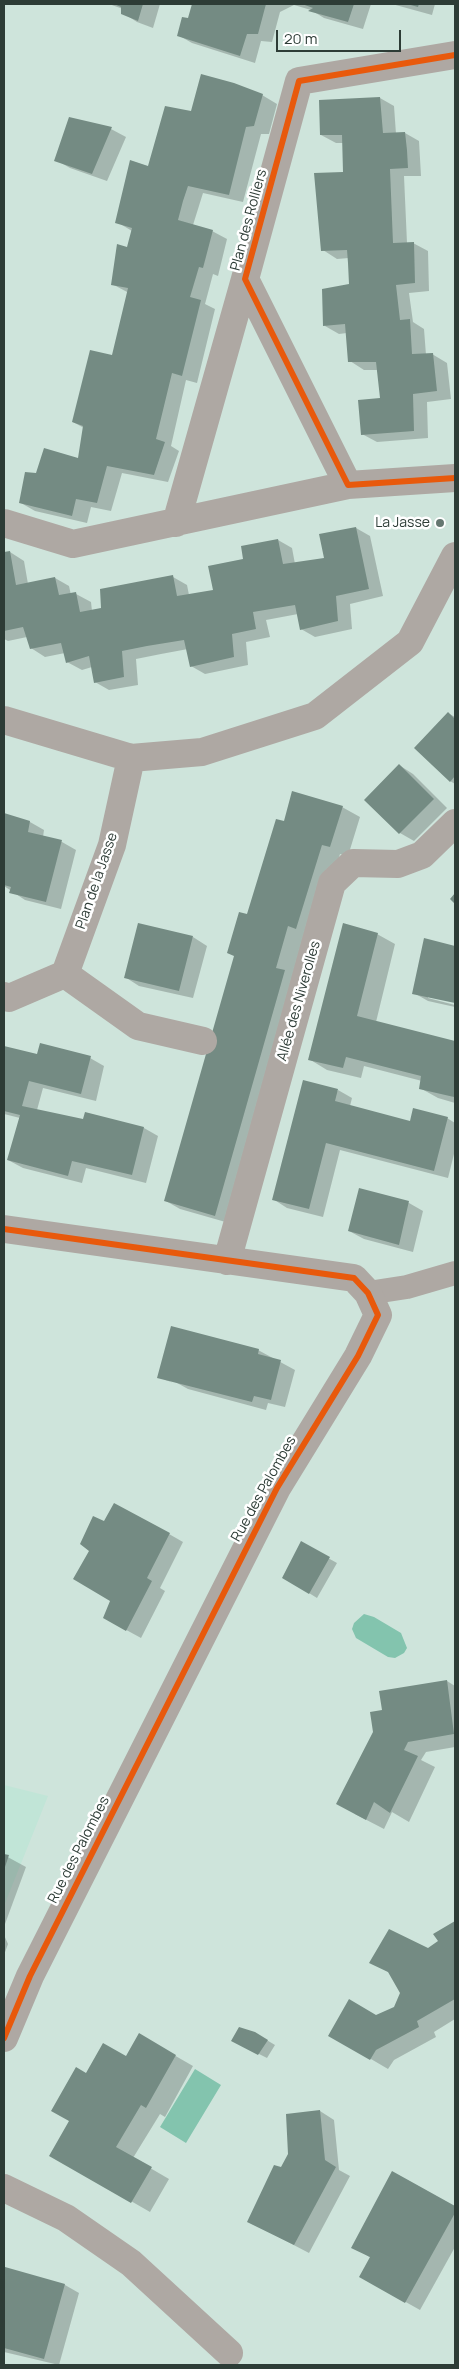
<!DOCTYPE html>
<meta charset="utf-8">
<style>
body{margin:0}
#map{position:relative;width:459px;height:2369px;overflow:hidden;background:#cee4db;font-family:Manrope,sans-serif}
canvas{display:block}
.frame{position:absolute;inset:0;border:5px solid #2d3c36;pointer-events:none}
.scale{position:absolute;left:276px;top:30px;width:125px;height:22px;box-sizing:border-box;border:2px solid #2d3c36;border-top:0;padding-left:6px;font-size:15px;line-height:18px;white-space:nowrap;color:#2d3c36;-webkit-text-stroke:4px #fff;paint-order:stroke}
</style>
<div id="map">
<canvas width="459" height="2369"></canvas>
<div class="frame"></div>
<div class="scale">20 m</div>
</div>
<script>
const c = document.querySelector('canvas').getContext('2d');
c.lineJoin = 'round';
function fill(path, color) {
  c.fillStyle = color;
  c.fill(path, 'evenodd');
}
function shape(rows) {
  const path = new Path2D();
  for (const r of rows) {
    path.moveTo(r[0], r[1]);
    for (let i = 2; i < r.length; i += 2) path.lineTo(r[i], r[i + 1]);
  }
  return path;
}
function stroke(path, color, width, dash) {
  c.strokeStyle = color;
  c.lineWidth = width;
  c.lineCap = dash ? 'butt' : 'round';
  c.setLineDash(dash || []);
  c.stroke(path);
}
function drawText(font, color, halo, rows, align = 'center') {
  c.font = font + ' Manrope,sans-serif';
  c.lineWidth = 5;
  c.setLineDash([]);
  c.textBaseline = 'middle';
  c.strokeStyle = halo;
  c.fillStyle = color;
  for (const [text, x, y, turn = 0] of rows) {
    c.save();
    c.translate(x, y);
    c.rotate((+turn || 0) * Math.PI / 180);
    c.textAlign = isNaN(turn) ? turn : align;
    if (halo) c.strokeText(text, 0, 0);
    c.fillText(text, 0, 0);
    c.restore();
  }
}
fill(shape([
 [4,1785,48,1796,4,1906]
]), '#c1e5d7');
fill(shape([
 [364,1614,374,1617,401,1633,407,1648,404,1653,395,1658,388,1657,356,1638,352,1629,354,1623],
 [195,2069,221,2085,186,2143,160,2127]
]), '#83c4ae');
fill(shape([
 [109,4,160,4,153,28,137,22,123,13,123,9],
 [193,4,371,4,363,29,324,18,311,10,294,5,280,12,272,42,261,41,255,63,192,43,178,35,189,20],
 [392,4,435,4,432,15],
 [262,95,277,104,269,134,261,134,243,202,203,193,193,225,212,231,227,239,218,276,213,274,205,304,215,309,197,383,186,380,171,446,179,451,168,482,122,473,111,511,91,507,87,523,35,511,21,503,37,475,79,459,84,428,73,422,113,357,129,293,112,284,128,248,132,231,117,222,148,168,192,113],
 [380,98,394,106,396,134,405,133,419,141,421,176,404,176,407,243,413,243,428,251,429,291,409,293,413,322,424,329,426,355,432,354,447,363,451,399,427,402,428,438,377,442,362,434,381,399,378,370,364,370,350,361,347,333,339,334,325,326,350,285,349,258,337,259,323,250,345,174,343,143,336,143,321,135],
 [70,118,111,129,126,137,107,181,70,168,56,160],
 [356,528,370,536,383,596,350,604,352,629,315,637,301,629,298,614,266,620,270,637,246,642,248,665,205,674,191,666,188,649,161,654,136,659,138,685,109,690,95,682,92,667,82,670,67,662,65,653,45,657,31,648,27,637,8,641,4,639,4,553,10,552,24,561,28,584,55,578,69,586,71,595,76,594,91,602,92,611,102,609,173,577,187,585,189,595,214,591,245,560,278,540,292,548,295,564,325,559],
 [448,713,455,717,455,784,450,781],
 [399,765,413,774,447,808,414,841,400,833,366,800],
 [342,807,360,817,348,856,340,854,229,1223,180,1209,166,1201,247,915,284,822],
 [4,815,30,822,44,830,43,837,62,842,76,850,61,909,25,900,4,886],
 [377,934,395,944,376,1022,455,1042,455,1103,438,1098,420,1088,422,1081,364,1066,361,1078,327,1070,309,1059],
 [193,937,207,946,193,998,139,986,125,977],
 [425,940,455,947,455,1002,428,996,428,998,455,1005,455,1007,428,1001,414,993],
 [4,1047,37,1055,90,1058,104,1066,96,1101,43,1088,37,1110,84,1121,144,1128,158,1136,146,1183,86,1168,82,1183,23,1168,8,1160,20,1118,4,1114],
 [338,1090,352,1098,350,1106,411,1122,447,1118,455,1123,455,1150,448,1178,340,1150,323,1217,287,1208,273,1199],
 [360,1189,409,1203,423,1211,413,1252,364,1239,349,1231],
 [258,1350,295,1370,285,1407,268,1403,266,1410,188,1389,168,1378,167,1380,173,1383,159,1377],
 [104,1522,169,1534,183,1542,160,1588,165,1591,141,1638,119,1626,112,1601],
 [301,1543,337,1563,317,1598,283,1577],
 [447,1681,455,1686,455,1747,426,1752,421,1760,435,1767,409,1822,392,1812,384,1829,355,1814,383,1711],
 [4,1855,26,1867,5,1924,4,1924],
 [455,1923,455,2019,434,2032,436,2037,394,2060,388,2069,330,2035,395,2008,402,1993,390,1973,371,1962,428,1950,440,1941,435,1934],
 [4,1935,8,1944,4,1955],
 [255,2033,275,2045,267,2058,241,2045],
 [139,2035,193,2066,165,2117,160,2114,133,2158,169,2179,150,2212,51,2155,71,2121,86,2075,126,2058],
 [320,2111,334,2120,339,2170,350,2176,309,2253,263,2229,282,2169],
 [392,2173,455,2207,455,2247,420,2310,361,2277,371,2258,353,2247],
 [5,2268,65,2285,79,2293,59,2365,4,2352]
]), '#0003');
fill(shape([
 [114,4,143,4,138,21,121,14,121,7],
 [192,4,266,4,258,34,247,34,240,56,177,36,182,17,188,18],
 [302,4,354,4,348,22,308,11,313,8],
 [407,4,419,4,418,7],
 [201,74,234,83,263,94,254,126,246,127,229,195,188,186,183,201,178,220,213,230,203,268,199,267,190,297,201,300,182,376,172,373,156,439,165,442,154,475,107,466,97,503,76,499,72,516,19,503,25,472,36,473,44,448,78,458,83,426,72,422,90,350,112,355,128,288,111,285,117,244,127,247,132,228,115,223,130,160,148,166,165,106,191,111],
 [380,97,383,133,405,132,407,150,408,168,390,169,393,243,414,242,415,283,396,285,400,320,410,319,412,354,433,353,437,391,413,394,414,431,361,435,358,400,380,398,376,362,348,362,345,324,323,326,322,289,349,284,348,263,347,250,321,251,314,173,343,172,342,135,320,135,319,100],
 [69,117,112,127,92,174,54,161],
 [356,527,369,589,336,596,338,621,300,630,295,605,253,612,256,629,232,634,234,657,190,667,184,640,147,646,122,651,124,677,94,683,89,656,66,663,61,643,30,649,23,627,4,631,4,552,10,551,16,585,55,577,59,595,76,592,80,612,101,608,100,589,152,579,173,575,177,596,213,590,208,566,243,559,241,546,278,539,283,564,324,558,319,534],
 [448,712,455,719,455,776,450,782,414,748],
 [399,764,434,799,399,834,364,800],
 [292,791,343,806,330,847,322,845,296,929,288,926,276,968,285,970,215,1216,164,1201,234,956,227,953,239,912,247,914,276,819,284,821],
 [4,813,30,821,28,832,62,840,46,902,9,893,11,887,4,885],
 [455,893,455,904,450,899],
 [138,923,193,936,179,991,124,978],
 [343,923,378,933,357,1016,455,1041,454,1097,419,1089,421,1076,346,1057,343,1068,308,1060],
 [424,938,455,946,455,1003,412,994],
 [40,1043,91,1056,81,1094,29,1081,22,1106,83,1119,85,1112,144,1127,132,1175,72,1161,68,1176,7,1160,20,1115,4,1111,4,1046,37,1054],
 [303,1080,338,1089,335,1101,410,1121,413,1108,448,1117,434,1171,326,1143,309,1209,272,1200],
 [359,1188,409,1201,399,1245,348,1231],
 [171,1326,259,1349,258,1354,281,1360,271,1400,254,1396,252,1402,157,1378],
 [114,1503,170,1533,147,1578,152,1581,126,1631,103,1618,110,1601,73,1579,89,1551,80,1544,93,1516,104,1521],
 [301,1541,330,1557,309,1594,282,1578],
 [447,1680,454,1734,408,1742,404,1750,418,1756,390,1813,374,1802,366,1820,336,1804,373,1732,370,1712,382,1710,379,1691],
 [4,1854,9,1855,4,1870],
 [455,1921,455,1999,417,2021,419,2027,376,2050,370,2060,328,2036,349,1999,376,2015,394,2007,400,1993,388,1972,369,1963,389,1929,428,1948,438,1941,433,1934],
 [239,2027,255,2032,268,2040,258,2055,231,2041],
 [139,2033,176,2055,146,2108,141,2105,116,2147,152,2167,131,2203,49,2156,69,2121,51,2111,76,2067,86,2073,103,2043,126,2056],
 [320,2110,325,2160,336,2167,294,2245,247,2222,274,2165,281,2167,288,2154,286,2114],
 [392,2171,455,2206,455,2213,405,2303,359,2277,370,2257,351,2248],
 [5,2267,65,2284,44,2359,4,2348]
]), '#748b83');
stroke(shape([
 [368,1293,407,1287,455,1273]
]), '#aea8a3', 24);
stroke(shape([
 [455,55,299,81,245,279,348,485,455,478],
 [4,523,73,544,348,485],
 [176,523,245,279],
 [4,720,131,758,202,752,315,716,410,642,455,556],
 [65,974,138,1026,203,1041],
 [4,996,9,998,65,974,112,845,131,758],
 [4,1229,354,1278,368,1293,378,1315,358,1356,277,1488,30,1976,4,2038],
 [227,1261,332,883,353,863,398,864,422,855,455,823],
 [4,2188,66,2218,131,2263,229,2353]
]), '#aea8a3', 28);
stroke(shape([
 [455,55,299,81,245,279,348,485,455,478],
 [4,1229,354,1278,368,1293,378,1315,358,1356,277,1488,30,1976,4,2038]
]), '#e8590c', 6);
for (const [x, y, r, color] of [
 [440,523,5,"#657770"]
]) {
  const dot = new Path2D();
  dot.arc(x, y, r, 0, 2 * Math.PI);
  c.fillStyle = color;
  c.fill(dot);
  stroke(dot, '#fff', 2);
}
drawText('14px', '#2d3c36', '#fff', [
 ["Plan des Rolliers",249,220,-75],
 ["Plan de la Jasse",97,881,-71],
 ["Allée des Niverolles",299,1001,-74],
 ["Rue des Palombes",264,1489,-61],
 ["Rue des Palombes",79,1850,-63]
]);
drawText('14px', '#2d3c36', '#fff', [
 ["La Jasse",430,523]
], 'right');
</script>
